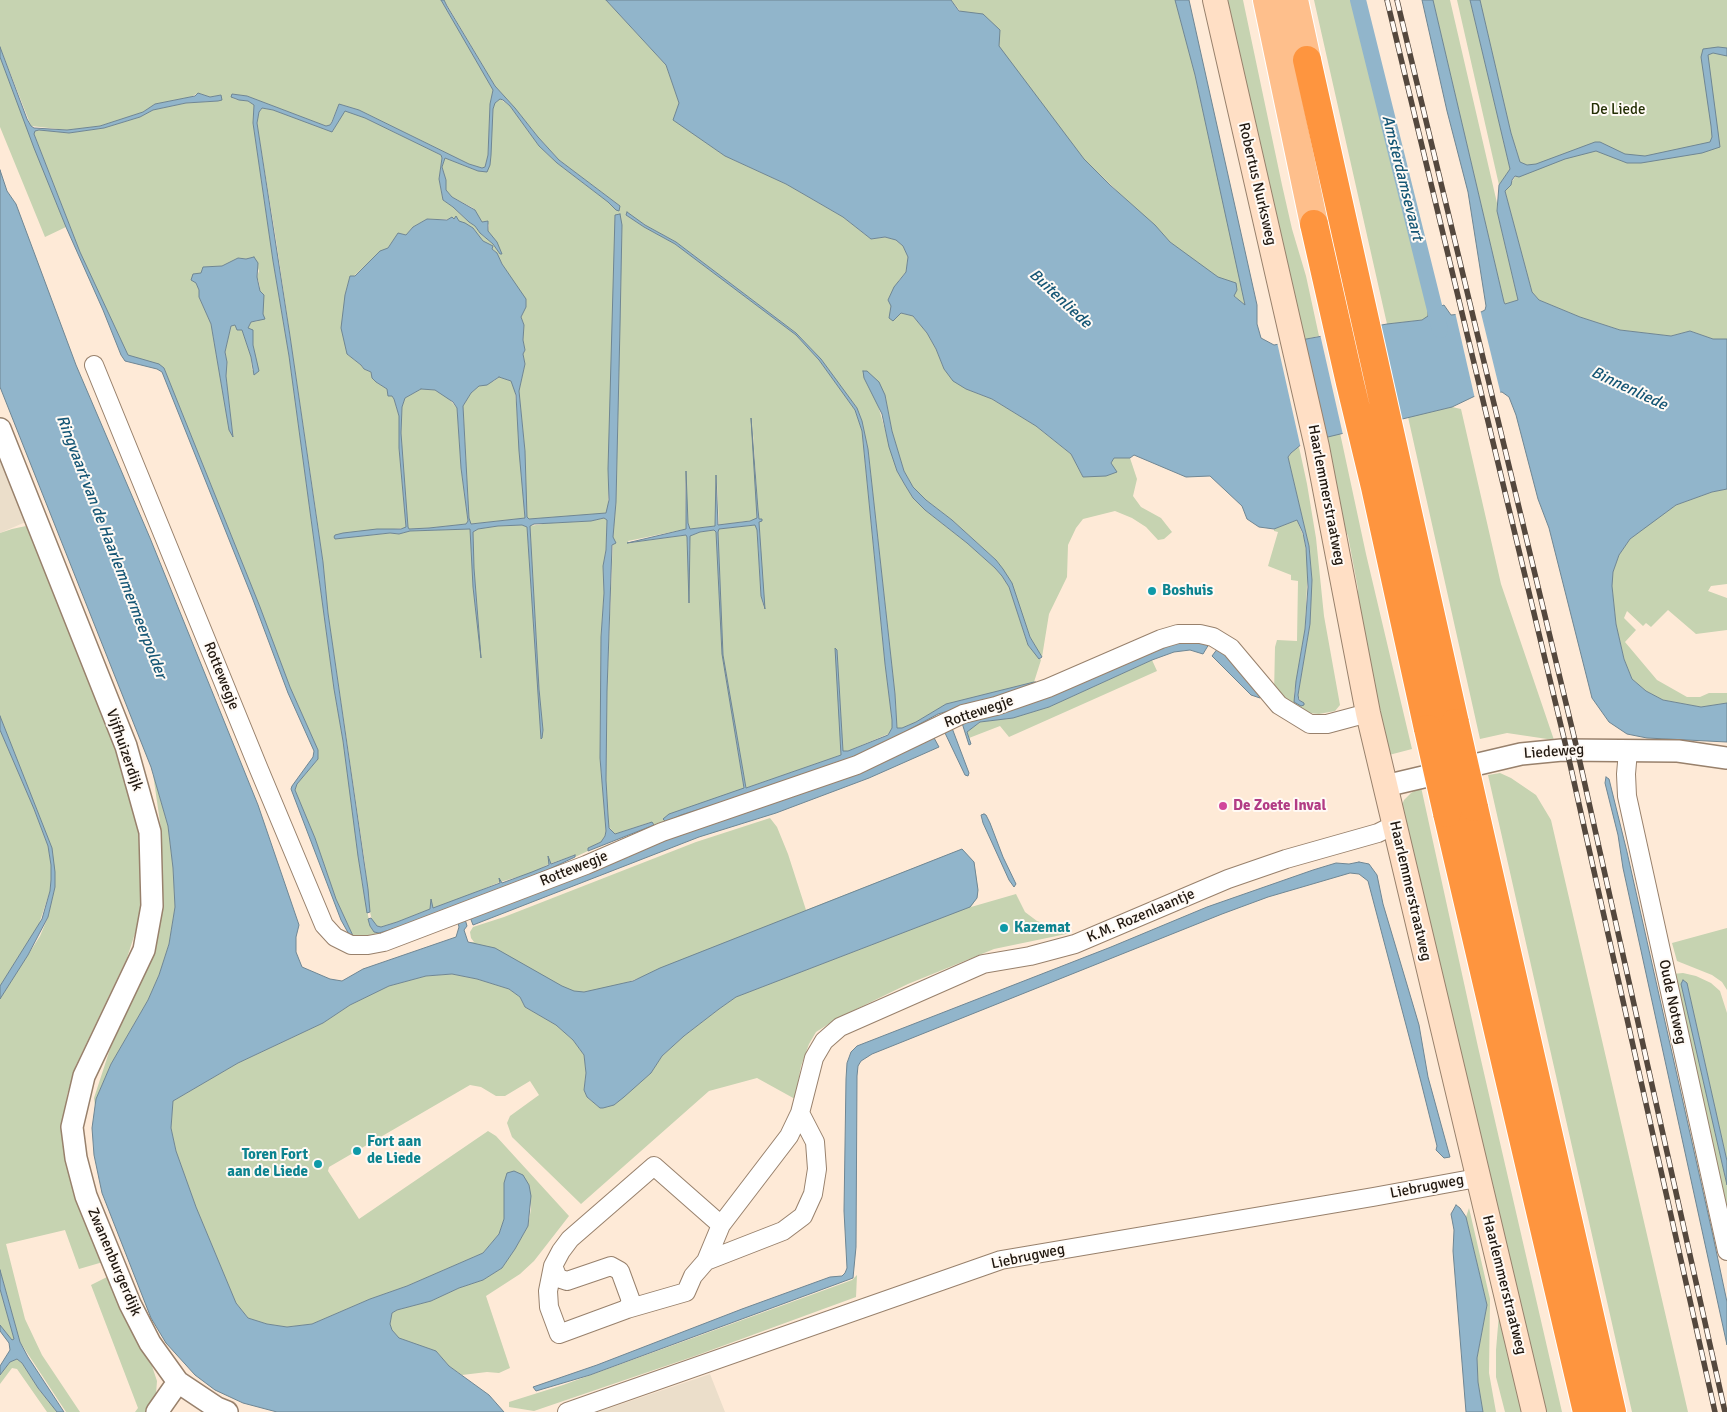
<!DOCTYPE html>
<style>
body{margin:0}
canvas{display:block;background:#feead7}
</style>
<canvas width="1727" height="1412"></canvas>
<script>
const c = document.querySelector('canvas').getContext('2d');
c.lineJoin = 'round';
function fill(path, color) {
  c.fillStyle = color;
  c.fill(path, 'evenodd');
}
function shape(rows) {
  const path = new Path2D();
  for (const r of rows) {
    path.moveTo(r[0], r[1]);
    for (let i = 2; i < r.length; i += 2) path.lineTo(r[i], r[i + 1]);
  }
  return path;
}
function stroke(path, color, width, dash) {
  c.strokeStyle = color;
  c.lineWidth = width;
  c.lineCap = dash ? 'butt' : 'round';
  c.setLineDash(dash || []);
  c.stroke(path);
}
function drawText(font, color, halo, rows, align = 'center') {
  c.font = font + ' Signika,sans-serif';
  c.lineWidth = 4;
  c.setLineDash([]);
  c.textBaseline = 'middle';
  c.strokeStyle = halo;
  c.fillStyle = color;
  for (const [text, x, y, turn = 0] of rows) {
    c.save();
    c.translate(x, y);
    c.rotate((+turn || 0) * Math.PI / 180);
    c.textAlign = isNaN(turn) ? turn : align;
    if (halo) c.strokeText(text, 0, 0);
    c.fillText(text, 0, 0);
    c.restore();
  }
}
fill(shape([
 [0,453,28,521,0,533],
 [710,1374,725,1412,598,1412]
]), '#ebdeca');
fill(shape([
 [0,0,441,0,493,90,490,104,488,155,485,167,482,168,469,164,359,110,339,104,332,121,330,125,326,126,247,96,232,94,234,99,248,101,254,105,253,123,273,261,289,356,334,689,343,741,361,877,370,926,374,932,379,933,354,938,336,899,315,838,295,790,297,784,318,759,318,750,290,687,260,607,164,368,128,356,80,252,34,134,35,131,40,130,69,133,104,128,140,117,153,110,186,103,218,101,221,95,210,97,198,93,191,97,155,104,143,112,100,126,67,130,31,126,0,47],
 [254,257,259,271,257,277,259,282,263,314,258,321,251,322,248,328,253,337,253,345,258,371,252,370,251,357,242,330,235,325,231,326,225,352,227,362,226,376,233,436,229,429,211,324,199,297,199,290,196,283,204,267,222,266,238,258,246,259],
 [444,0,606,0,666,65,679,103,674,120,725,156,786,184,812,199,843,217,871,239,885,237,896,240,903,246,908,257,906,272,899,280,888,300,901,313,913,316,927,333,936,349,944,369,966,389,992,399,1036,426,1071,454,1083,477,1116,472,1111,463,1114,458,1130,458,1137,479,1133,496,1141,507,1161,518,1172,532,1164,539,1158,540,1146,527,1132,518,1115,511,1083,519,1076,528,1068,545,1067,577,1049,614,1042,657,1030,637,1012,584,996,560,952,520,926,500,913,487,904,471,892,431,885,395,864,378,877,402,897,471,905,485,913,498,925,510,967,543,995,568,1002,576,1009,587,1028,645,1041,660,1034,682,946,704,916,722,902,728,897,728,895,694,868,449,862,421,857,408,821,359,796,333,676,242,645,225,627,213,626,215,644,227,675,244,796,335,819,360,855,410,862,431,885,664,892,720,892,728,888,734,848,751,843,751,837,650,836,649,841,755,746,788,723,655,718,532,719,529,755,525,757,530,761,596,764,608,760,537,759,522,762,519,759,519,758,510,752,418,757,518,754,520,719,525,717,483,716,477,715,526,690,529,688,523,685,472,686,529,628,541,629,543,686,535,687,537,689,601,690,536,700,532,714,530,716,532,722,654,744,789,669,814,666,822,654,825,651,822,615,834,609,827,608,815,606,780,607,691,613,537,616,502,622,225,618,215,616,215,608,509,606,513,600,514,529,519,527,518,526,505,525,451,519,391,525,364,523,354,525,350,523,340,524,325,521,317,526,307,517,287,502,264,497,253,483,241,473,228,455,219,427,219,413,227,406,235,398,233,388,248,371,260,354,276,350,276,345,295,347,354,361,365,364,369,371,372,372,378,376,382,387,389,394,399,399,416,399,448,406,528,343,533,335,539,390,533,399,534,410,531,470,529,473,587,481,658,474,568,473,532,478,529,498,526,522,525,527,527,541,738,543,730,539,688,530,526,549,523,591,521,604,518,607,520,606,550,603,566,604,593,601,637,600,758,606,831,605,836,601,842,588,848,588,851,575,857,575,855,549,864,532,873,500,882,469,895,433,908,431,907,430,909,397,922,381,927,377,926,372,921,370,912,365,864,328,613,323,562,316,512,276,240,257,123,259,112,262,108,273,110,330,131,333,131,344,110,365,118,441,155,442,158,439,179,443,200,453,207,469,222,475,226,480,233,493,244,500,254,488,231,489,225,486,221,482,222,473,208,452,197,446,190,446,180,442,167,445,158,478,171,490,165,493,109,495,103,500,99,510,106,539,146,557,163,608,202,616,210,620,206,559,160,538,137,515,108,495,86],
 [951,0,1175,0,1195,75,1246,306,1170,242,1084,159],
 [1224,0,1243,0,1282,185,1292,229,1306,276,1319,336,1302,340],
 [1314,0,1352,0,1429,314,1428,317,1422,320,1387,324],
 [1433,0,1450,0,1497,203,1497,211,1518,300,1505,304,1504,302],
 [1457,0,1470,0,1510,169,1499,185],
 [1480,0,1727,0,1727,339,1713,339,1690,331,1671,336,1620,330,1580,317,1539,300,1532,292,1505,191,1516,176,1520,162,1511,133],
 [0,57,66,227,45,237,0,127],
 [499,377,511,381,515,389,525,518,471,524,469,518,463,406,471,393,479,386,494,381],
 [421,389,435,390,447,397,457,408,461,468,468,521,466,524,429,528,409,529,408,527,401,433,402,407,405,398],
 [1452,407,1461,409,1501,584,1554,740,1507,733,1480,739,1408,417],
 [1340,433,1366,554,1412,749,1389,755,1357,606,1358,589,1348,536,1341,519,1325,437],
 [1299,447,1307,484,1316,538,1324,616,1340,705,1335,711,1319,714,1307,713,1274,694,1275,647,1277,640,1297,641,1298,581,1291,580,1291,575,1268,566,1278,532,1274,531,1274,529,1297,520,1304,538,1308,564,1305,629,1294,694,1294,699,1301,702,1298,695,1310,624,1312,580,1309,546,1288,457,1294,450],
 [1727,489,1727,584,1711,586,1708,591,1727,598,1727,630,1696,634,1668,610,1651,627,1646,623,1643,626,1627,611,1624,618,1636,630,1625,642,1657,680,1687,697,1700,697,1709,693,1727,693,1727,703,1701,707,1663,700,1646,691,1632,679,1624,659,1616,624,1612,586,1613,572,1619,555,1630,539,1647,525,1676,505,1712,492],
 [26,526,37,546,123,761,141,830,143,891,140,918,127,958,76,1065,67,1095,65,1116,103,1262,79,1269,65,1230,6,1244,25,1319,42,1355,80,1412,66,1412,20,1342,0,1270,0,999,40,936,48,917,55,887,52,848,0,716,0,533,12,529],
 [1152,660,1157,671,1009,737,1000,726,969,738,967,732,980,722,1013,718,1049,707],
 [0,730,34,809,48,846,51,865,51,880,50,891,39,924,0,986],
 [1500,773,1511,778,1536,795,1551,820,1688,1412,1632,1412,1488,775],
 [153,774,168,826,173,868,175,907,169,944,159,975,148,1000,111,1064,96,1099,95,1106,94,1098,110,1049,141,981,159,920,162,876,162,836],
 [1421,787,1478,1047,1562,1412,1544,1412,1399,812,1404,800,1411,793],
 [770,818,777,827,788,854,806,910,962,849,974,862,976,874,978,890,977,898,971,907,1016,894,1025,912,1037,921,1055,927,1069,930,1071,933,994,949,908,984,838,1018,816,1032,809,1044,801,1066,795,1099,757,1078,709,1091,581,1204,512,1137,507,1123,510,1116,539,1095,530,1081,505,1096,496,1096,481,1087,470,1085,329,1167,328,1171,359,1219,488,1131,496,1136,569,1216,534,1261,520,1274,486,1296,510,1368,499,1373,487,1372,462,1375,449,1366,436,1351,398,1338,392,1330,390,1324,392,1313,397,1310,431,1301,459,1288,483,1280,502,1268,515,1249,528,1226,531,1209,529,1185,504,1183,504,1219,499,1234,483,1253,407,1286,370,1299,312,1324,287,1327,267,1324,248,1318,236,1303,196,1207,176,1151,171,1128,173,1101,238,1063,323,1023,350,1005,389,986,426,976,452,974,477,979,509,989,520,997,525,1007,556,1025,573,1040,584,1055,586,1073,584,1090,587,1097,600,1108,614,1105,651,1073,662,1056,684,1036,719,1009,736,997,949,915,913,876,585,998,468,942,474,942,471,938,470,932,473,927,504,917,696,842],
 [1727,928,1727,990,1722,982,1712,975,1677,961,1672,943],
 [1683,973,1696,976,1711,983,1720,991,1727,1013,1727,1161,1687,983,1682,981,1727,1185,1727,1228,1672,974],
 [1469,1208,1490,1299,1489,1373,1496,1412,1483,1412,1478,1382,1477,1358,1487,1305,1466,1217],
 [857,1275,856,1297,695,1356,534,1411,509,1407,509,1402,563,1385,693,1338,852,1280],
 [109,1276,151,1363,157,1381,156,1394,148,1412,135,1412,138,1408,91,1285],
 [0,1289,14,1339,14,1341,12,1340,0,1325],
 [1499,1314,1525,1412,1505,1412,1496,1377,1496,1350],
 [17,1359,22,1363,38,1388,57,1412,47,1412,17,1369,12,1368,0,1384,0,1375,10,1362]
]), '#c6d3b1');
const water = shape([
 [441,0,444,0,447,6,495,86,515,108,538,137,559,160,620,206,619,211,616,210,608,202,557,163,539,146,510,106,503,100,500,99,495,103,493,109,491,155,490,165,487,172,478,171,445,158,442,167,446,180,446,190,452,197,475,210,482,222,488,221,488,231,497,242,502,254,500,254,493,244,480,233,475,226,469,222,453,207,443,200,439,179,442,158,441,155,365,118,345,111,332,132,273,110,262,108,259,112,257,123,290,336,323,562,328,613,368,889,370,912,367,913,358,856,343,741,334,689,289,356,273,261,253,123,254,105,248,101,239,100,231,97,232,94,247,96,326,126,330,125,332,122,339,104,359,110,469,164,482,168,485,167,488,155,490,104,493,90,441,0],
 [606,0,951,0,959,11,983,14,1000,30,999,46,1084,159,1110,185,1155,225,1170,242,1218,277,1236,283,1237,290,1234,296,1245,305,1195,75,1175,0,1189,0,1257,305,1257,324,1261,338,1274,345,1387,324,1422,320,1428,316,1428,311,1444,305,1451,315,1481,312,1485,310,1486,306,1468,192,1447,111,1422,0,1433,0,1504,302,1505,304,1518,300,1497,211,1499,185,1510,169,1470,0,1480,0,1511,133,1520,162,1527,165,1536,164,1595,142,1600,142,1625,154,1645,156,1710,142,1712,137,1711,126,1701,57,1703,49,1718,47,1727,48,1727,56,1713,53,1708,55,1720,147,1702,153,1641,163,1627,163,1596,151,1565,159,1519,177,1515,176,1512,180,1511,185,1505,191,1532,292,1539,300,1580,317,1620,330,1671,336,1690,331,1713,339,1727,339,1727,489,1712,492,1676,505,1630,539,1619,555,1613,572,1612,586,1616,624,1624,659,1632,679,1646,691,1663,700,1701,707,1727,703,1727,742,1647,738,1627,734,1609,722,1592,698,1549,528,1538,499,1516,415,1509,397,1502,392,1475,396,1452,407,1303,443,1291,453,1288,457,1309,546,1312,580,1310,624,1298,695,1299,700,1304,703,1304,705,1301,706,1294,702,1296,681,1305,629,1308,587,1306,548,1303,533,1297,520,1274,529,1259,527,1247,519,1242,506,1210,476,1186,477,1134,455,1130,458,1114,458,1111,463,1117,472,1106,476,1083,477,1071,454,1036,426,992,399,966,389,953,381,944,369,936,349,927,333,913,316,901,313,893,321,889,318,891,306,888,300,894,287,906,272,908,257,903,246,896,240,885,237,871,239,843,217,812,199,786,184,725,156,673,120,679,103,666,65,606,0],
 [0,47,27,119,31,126,34,128,67,130,100,126,143,112,155,104,195,96,198,93,210,97,221,95,222,100,218,101,186,103,153,110,140,117,104,128,69,133,39,130,35,131,34,134,80,252,128,355,159,364,164,368,260,607,290,687,318,750,318,759,297,784,295,790,315,838,336,899,354,938,351,938,341,920,291,789,292,786,313,757,314,751,288,693,252,597,162,372,157,369,125,361,121,355,103,310,66,227,34,148,0,57,0,47],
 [0,170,7,191,16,204,76,365,150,538,258,805,299,925,296,937,296,952,302,967,330,979,342,981,363,969,456,937,459,927,458,923,465,919,467,926,464,930,468,942,495,948,562,986,574,991,584,992,633,981,660,968,962,849,974,862,978,890,977,898,970,907,736,997,719,1009,684,1036,662,1056,651,1073,624,1097,614,1105,603,1108,600,1108,587,1097,584,1090,586,1073,584,1055,573,1040,556,1025,525,1007,520,997,509,989,477,979,452,974,426,976,389,986,350,1005,323,1023,238,1063,173,1101,171,1128,176,1151,196,1207,236,1303,248,1318,267,1324,287,1327,312,1324,370,1299,407,1286,483,1253,499,1234,504,1219,504,1183,507,1173,514,1171,523,1175,529,1185,531,1196,528,1226,515,1249,502,1268,483,1280,459,1288,431,1301,397,1310,392,1313,390,1324,392,1330,399,1338,436,1351,449,1366,489,1395,504,1412,277,1412,243,1403,215,1390,195,1375,166,1343,151,1318,102,1193,94,1155,92,1128,96,1099,111,1064,148,1000,159,975,169,944,175,907,173,868,168,826,151,767,0,387,0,170],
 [627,212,645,225,676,242,796,333,821,359,857,408,862,421,868,449,895,694,897,728,902,728,916,722,946,704,1034,682,1036,682,1035,685,938,714,877,747,814,773,681,815,666,822,663,819,669,814,744,788,722,654,716,532,714,530,700,532,690,536,689,603,687,537,686,535,627,543,686,529,686,471,688,523,690,529,715,526,716,475,718,525,750,521,757,518,751,418,758,510,759,519,762,519,762,521,759,522,760,537,765,609,761,596,757,530,755,525,719,529,718,532,723,655,746,788,841,755,835,648,837,650,843,751,848,751,888,735,892,728,892,720,885,664,862,431,855,410,819,360,796,335,675,244,644,227,626,215,627,212],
 [620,214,622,225,620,326,616,502,613,537,616,543,612,545,607,691,606,780,608,815,609,828,615,834,652,822,654,825,588,851,588,848,601,842,605,836,606,831,600,758,601,637,604,593,603,566,606,550,607,520,604,518,591,521,534,524,530,526,539,689,543,730,542,738,541,739,527,527,522,525,498,526,478,529,473,532,474,568,481,658,473,587,470,529,410,531,399,534,390,533,335,539,334,537,335,535,343,533,377,529,401,529,406,527,399,448,399,416,394,399,392,396,388,396,387,389,376,382,372,378,371,372,364,369,361,365,347,354,341,328,345,295,350,276,355,276,380,251,388,248,398,233,406,235,413,227,427,219,447,220,452,217,454,219,456,216,459,221,465,223,473,228,483,241,493,246,492,249,497,253,502,264,526,299,526,307,521,317,524,325,523,340,525,350,523,354,525,364,519,391,525,451,527,517,529,519,606,513,609,500,608,469,615,215,620,214],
 [499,377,511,381,516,395,519,451,525,518,471,524,469,518,463,406,471,393,479,386,487,385,499,377],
 [421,389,435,390,453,402,457,408,461,468,468,521,466,524,429,528,409,529,408,527,401,433,402,407,405,398,421,389],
 [254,257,258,263,257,277,260,291,264,295,263,314,265,319,251,322,248,328,253,330,253,345,259,371,254,375,251,357,242,330,237,330,235,325,231,326,225,352,227,362,226,376,233,437,229,430,211,324,199,297,199,290,196,283,191,280,193,274,201,273,203,267,222,266,238,258,246,259,254,257],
 [863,371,867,371,879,382,885,395,892,431,904,471,913,487,926,500,952,520,996,560,1003,569,1012,583,1030,637,1042,657,1039,659,1028,645,1009,587,1002,576,995,568,967,543,925,510,913,498,905,485,897,471,889,447,882,414,864,378,863,371],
 [1179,639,1209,644,1203,654,1190,650,1174,652,1152,660,1049,707,1013,718,980,722,967,732,971,744,969,745,962,723,1179,639],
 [1218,648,1226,654,1261,694,1260,698,1251,695,1212,656,1218,648],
 [0,716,52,848,55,872,55,887,48,917,28,955,0,999,0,986,42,919,50,891,51,880,51,865,48,846,34,809,0,730,0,716],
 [952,728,969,773,968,776,965,775,945,733,946,731,952,728],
 [933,736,939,747,869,778,776,813,699,837,473,925,470,917,623,855,933,736],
 [1606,777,1609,779,1627,852,1713,1236,1727,1302,1727,1345,1623,868,1618,835,1605,783,1606,777],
 [984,814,986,815,990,823,1003,857,1016,884,1014,887,1009,880,983,823,981,815,984,814],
 [575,855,575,857,545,871,396,928,379,933,374,932,370,926,368,919,371,918,377,926,381,927,397,922,430,909,431,899,433,908,500,883,499,878,502,883,532,872,549,865,548,856,551,864,575,855],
 [1359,862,1369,864,1377,875,1383,904,1419,1025,1428,1077,1450,1157,1444,1158,1436,1150,1437,1146,1420,1078,1368,881,1359,874,1350,873,1268,897,1222,914,872,1054,861,1061,858,1066,857,1076,856,1247,853,1278,590,1375,536,1391,533,1387,597,1365,742,1309,830,1277,842,1276,845,1273,847,1268,844,1211,846,1079,847,1063,851,1052,857,1046,1111,947,1207,907,1313,870,1336,863,1349,864,1359,862],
 [1683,980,1687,983,1727,1161,1727,1185,1681,984,1683,980],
 [1456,1205,1460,1208,1466,1217,1487,1305,1477,1358,1478,1382,1483,1412,1466,1412,1453,1251,1454,1230,1451,1214,1456,1205],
 [0,1270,20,1342,28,1357,64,1412,57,1412,38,1388,22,1363,17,1359,10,1362,0,1375,0,1366,10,1350,9,1343,0,1331,0,1325,12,1340,14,1339,0,1289,0,1270]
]);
fill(water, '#91b5cb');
stroke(water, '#6f8693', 1);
fill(shape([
 [1480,309,1501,395,1475,399,1455,312,1458,312,1459,314],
 [1350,328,1373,428,1343,435,1320,334],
 [1301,338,1324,440,1304,445,1301,449,1277,342]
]), '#feead7');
stroke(shape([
 [1358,0,1440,330]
]), '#91b5cb', 16);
const minor = shape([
 [94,365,258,767,324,925,335,937,351,945,368,945,384,942,586,865,662,832,857,765,963,714,996,706,1048,688,1161,639,1178,634,1200,634,1213,637,1231,648,1279,705,1310,724,1327,724,1368,713],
 [1628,751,1626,774,1627,796,1727,1251],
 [706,1261,721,1225],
 [553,1266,558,1278,567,1281,611,1266,620,1271,631,1301,627,1309,559,1334,549,1307,548,1291,553,1266,561,1251,570,1239,654,1166,721,1225,789,1136,800,1113,814,1058,824,1041,840,1027,983,964,1030,956,1075,944,1228,879,1286,859,1378,833,1394,825],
 [627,1309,686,1292,693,1276,706,1261,783,1231,803,1216,813,1194,817,1169,815,1142,800,1113],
 [567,1412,1001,1260,1373,1197,1466,1180,1478,1177]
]);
const tertiary = shape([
 [0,429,126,746,150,832,152,906,144,950,84,1076,72,1127,76,1158,86,1196,130,1304,150,1343,178,1382,217,1408,227,1412],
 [1385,786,1521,754,1562,750,1678,751,1727,758],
 [157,1412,178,1382]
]);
const secondary = shape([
 [1215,0,1317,447,1368,713,1534,1412]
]);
const primary = shape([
 [1267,0,1314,224],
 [1294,0,1307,60]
]);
const motorway = shape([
 [1307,60,1455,723],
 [1314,224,1350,383,1375,487,1428,729],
 [1474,807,1612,1412],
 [1447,813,1587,1412]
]);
stroke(minor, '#98816c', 20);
stroke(tertiary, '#98816c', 24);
stroke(secondary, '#98816c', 26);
stroke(primary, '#fff', 30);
stroke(motorway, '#fff', 30);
stroke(minor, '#fff', 18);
stroke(tertiary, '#fff', 21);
stroke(secondary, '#ffdfc5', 24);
stroke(primary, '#febf8c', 28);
stroke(motorway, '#fe953f', 28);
const rail = shape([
 [1387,0,1568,755,1715,1412],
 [1397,0,1577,749,1725,1412]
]);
stroke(rail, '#54483e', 5.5);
stroke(rail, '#fffaf5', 4, [11]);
const motorwayBridge = shape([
 [1455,723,1474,807],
 [1428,729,1447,813]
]);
stroke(motorwayBridge, '#fff', 30, []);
stroke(motorwayBridge, '#fe953f', 28);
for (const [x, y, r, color] of [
 [1152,591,5,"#0f9aa8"],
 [1223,806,5,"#d1479c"],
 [1004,928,5,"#0f9aa8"],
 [357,1151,5,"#0f9aa8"],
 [318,1164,5,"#0f9aa8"]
]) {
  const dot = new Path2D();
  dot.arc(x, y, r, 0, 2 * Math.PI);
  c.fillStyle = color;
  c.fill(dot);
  stroke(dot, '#fffaf5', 2);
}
drawText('15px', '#232e04', '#fffaf5', [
 ["De Liede",1618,110]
]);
drawText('15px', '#211810', '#fffaf5', [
 ["Robertus Nurksweg",1257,184,77],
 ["Haarlemmerstraatweg",1326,495,79],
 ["Rottewegje",221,676,68],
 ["Rottewegje",979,712,-19],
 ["Vijfhuizerdijk",124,750,71],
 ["Liedeweg",1554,752,-4],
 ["Rottewegje",574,869,-22],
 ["Haarlemmerstraatweg",1410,891,77],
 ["K.M. Rozenlaantje",1141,916,-23],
 ["Oude Notweg",1672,1002,78],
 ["Liebrugweg",1427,1187,-11],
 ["Liebrugweg",1028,1257,-12],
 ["Zwanenburgerdijk",114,1262,67],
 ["Haarlemmerstraatweg",1504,1285,76]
]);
drawText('bold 15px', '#0d838f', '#fffaf5', [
 ["Boshuis",1162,591],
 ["Kazemat",1014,928],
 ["Fort aan",367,1142],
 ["de Liede",367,1159],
 ["Toren Fort",308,1155,"right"],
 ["aan de Liede",308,1172,"right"]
], 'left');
drawText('bold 15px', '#b23c85', '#fffaf5', [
 ["De Zoete Inval",1233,806]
], 'left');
drawText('italic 16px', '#155675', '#fffaf5', [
 ["Amsterdamsevaart",1402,178,76],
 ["Buitenliede",1060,299,43],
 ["Binnenliede",1629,389,25],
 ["Ringvaart van de Haarlemmermeerpolder",111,547,69]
]);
</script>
